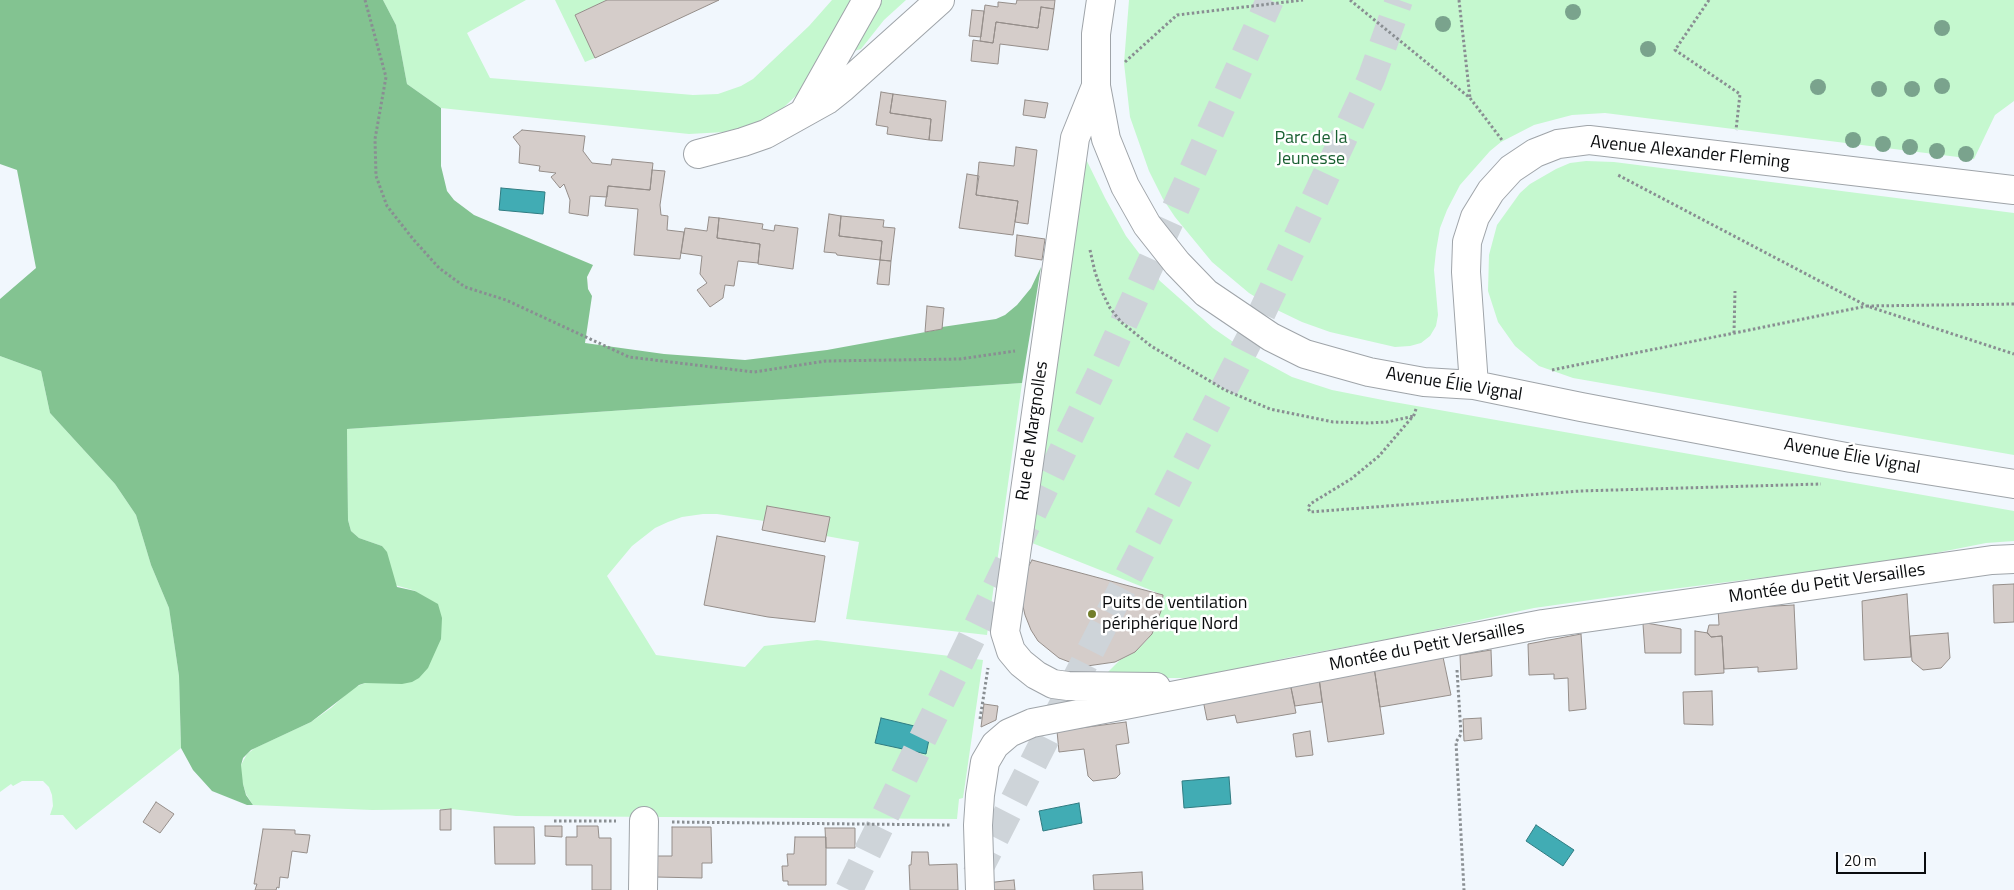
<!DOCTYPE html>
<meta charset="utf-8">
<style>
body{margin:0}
#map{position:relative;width:2014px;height:890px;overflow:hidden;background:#f1f7fd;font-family:"Titillium Web",sans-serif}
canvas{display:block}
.scale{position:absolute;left:1836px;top:852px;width:90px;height:22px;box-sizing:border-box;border:2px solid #0a0c0e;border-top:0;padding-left:6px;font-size:15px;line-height:18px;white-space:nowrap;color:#0a0c0e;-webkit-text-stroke:4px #fff;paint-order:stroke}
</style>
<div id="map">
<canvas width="2014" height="890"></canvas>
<div class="scale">20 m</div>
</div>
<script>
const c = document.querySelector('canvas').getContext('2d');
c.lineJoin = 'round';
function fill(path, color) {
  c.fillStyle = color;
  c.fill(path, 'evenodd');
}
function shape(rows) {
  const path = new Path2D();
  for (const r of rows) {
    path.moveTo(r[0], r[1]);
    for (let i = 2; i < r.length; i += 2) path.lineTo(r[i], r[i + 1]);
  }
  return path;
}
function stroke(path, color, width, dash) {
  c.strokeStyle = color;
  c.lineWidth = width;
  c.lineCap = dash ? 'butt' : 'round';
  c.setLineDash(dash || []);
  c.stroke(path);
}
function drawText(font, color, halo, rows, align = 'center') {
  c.font = font + ' "Titillium Web",sans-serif';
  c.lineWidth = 5;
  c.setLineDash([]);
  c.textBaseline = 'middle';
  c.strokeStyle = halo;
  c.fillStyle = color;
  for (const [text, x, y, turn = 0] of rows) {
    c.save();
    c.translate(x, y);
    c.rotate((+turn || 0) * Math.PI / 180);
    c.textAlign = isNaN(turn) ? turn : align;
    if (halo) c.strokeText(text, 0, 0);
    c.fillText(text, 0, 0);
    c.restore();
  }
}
fill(shape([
 [383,0,526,0,467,33,490,78,693,95,718,94,741,86,753,79,809,26,832,0,858,0,804,88,782,109,765,121,725,132,689,134,441,108,407,84,396,25],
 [555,0,607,0,575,15,595,58,585,62],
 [877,0,906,0,884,20,861,49,854,51,851,50],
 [1129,0,2014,0,2014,101,1995,115,1974,159,1605,113,1572,115,1534,125,1501,142,1490,151,1460,185,1447,210,1440,228,1436,251,1434,270,1438,315,1436,326,1430,336,1421,343,1410,346,1395,347,1330,332,1302,322,1275,309,1249,293,1212,262,1175,217,1163,199,1149,171,1130,117,1124,63],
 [1082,151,1105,198,1126,236,1160,281,1213,328,1255,357,1292,377,1332,390,1388,401,2014,511,2014,541,1986,543,1895,561,1640,593,1534,608,1400,637,1291,657,1207,676,1184,678,1118,678,1104,676,1120,660,1135,652,1148,639,1159,618,1163,595,1027,541],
 [1586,161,1614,162,2014,213,2014,455,1573,378,1539,366,1515,346,1498,322,1488,291,1489,255,1497,225,1520,193,1530,184,1556,169,1570,163],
 [0,356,41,371,50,413,115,484,136,515,151,565,169,608,179,676,181,748,76,830,63,815,50,815,53,806,52,795,49,787,43,781,22,781,13,786,11,784,0,792],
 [1022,383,987,635,846,619,859,542,826,536,829,517,767,506,764,521,717,514,703,514,682,517,668,522,655,528,632,546,607,576,656,655,745,667,764,646,817,640,983,660,963,798,959,799,957,819,516,816,451,809,372,810,253,805,246,794,240,774,241,765,247,754,255,748,311,722,331,708,353,688,365,683,416,591,395,585,382,546,359,538,351,531,348,520,347,429]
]), '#c5f8cf');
fill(shape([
 [0,0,383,0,396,25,407,84,441,108,441,166,447,191,454,200,474,215,593,265,587,277,588,289,592,296,585,343,664,354,745,360,827,350,942,329,942,327,996,319,1005,315,1017,305,1031,288,1041,267,1022,383,347,429,348,520,351,531,359,538,382,546,387,552,397,587,415,591,438,604,442,618,441,639,428,668,419,678,412,682,402,684,365,683,359,685,311,722,251,750,243,758,241,765,243,784,246,795,253,805,247,805,212,791,193,770,181,748,179,676,169,608,151,565,136,515,115,484,50,413,41,371,0,356,0,299,36,268,17,170,0,164]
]), '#83c391');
const water = shape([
 [501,188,545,192,543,214,499,210,501,188],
 [881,718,931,730,926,754,875,743,881,718],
 [1229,777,1231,804,1184,808,1182,781,1229,777],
 [1079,803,1082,823,1043,831,1039,811,1079,803],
 [1536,825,1574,850,1563,866,1526,841,1536,825]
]);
fill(water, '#41acb4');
stroke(water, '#307c82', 1);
const building = shape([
 [607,0,719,0,595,58,575,15,607,0],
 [1017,0,1055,0,1054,9,1041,7,1038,28,996,22,993,43,980,41,985,5,998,7,998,2,1016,4,1017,0],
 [1041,7,1054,9,1048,50,1000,44,998,64,971,61,973,40,993,43,996,22,1038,28,1041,7],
 [972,10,984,11,981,37,969,36,972,10],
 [881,92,893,94,890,113,931,119,929,140,887,134,888,127,876,125,881,92],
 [893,94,946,101,942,141,929,140,931,119,890,113,893,94],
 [1025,100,1048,103,1045,118,1023,115,1025,100],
 [522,130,585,136,583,151,592,163,611,165,612,159,653,163,650,190,608,186,607,197,590,196,588,216,569,213,570,200,564,184,560,188,551,177,556,173,539,171,540,166,519,163,520,146,513,137,522,130],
 [1016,147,1037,150,1028,224,1015,222,1018,201,976,195,979,162,1014,166,1016,147],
 [652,170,665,171,660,205,661,215,668,216,667,230,684,232,680,259,634,255,638,209,605,206,608,186,650,190,652,170],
 [967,174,979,176,976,195,1018,201,1013,235,959,228,967,174],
 [829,214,841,216,839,236,882,241,880,260,837,255,836,253,824,252,829,214],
 [841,216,884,220,883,227,895,228,891,261,880,260,882,241,839,236,841,216],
 [709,217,719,218,717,238,760,244,758,263,738,261,734,286,725,285,723,298,710,307,697,290,707,283,700,274,702,256,681,253,685,228,707,231,709,217],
 [719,218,763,224,762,229,774,231,775,225,798,228,793,269,758,264,760,244,717,238,719,218],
 [1017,235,1045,239,1042,260,1015,256,1017,235],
 [880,260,891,261,889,285,877,284,880,260],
 [927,306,944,308,942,329,925,332,927,306],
 [767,506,830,517,825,542,762,530,767,506],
 [717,536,825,556,815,622,768,617,704,605,717,536],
 [1032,560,1163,595,1161,611,1152,634,1135,652,1115,662,1087,666,1072,663,1059,658,1038,641,1031,630,1025,615,1022,602,1026,571,1032,560],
 [2014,584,2014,622,1994,623,1993,585,2014,584],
 [1907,594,1911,657,1864,660,1862,601,1907,594],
 [1794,605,1797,669,1758,672,1758,667,1724,669,1722,636,1711,637,1707,633,1709,625,1719,625,1718,609,1794,605],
 [1646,623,1681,629,1681,653,1645,653,1643,624,1646,623],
 [1695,631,1708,633,1711,637,1722,636,1724,673,1695,675,1695,631],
 [1948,633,1950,658,1941,668,1923,670,1912,661,1910,636,1948,633],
 [1581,634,1586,709,1569,711,1568,678,1554,679,1554,674,1529,675,1528,644,1581,634],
 [1491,650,1492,676,1461,680,1460,655,1491,650],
 [1443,657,1451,695,1380,707,1374,667,1443,657],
 [1374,667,1384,734,1328,742,1319,678,1374,667],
 [1319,678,1322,702,1295,706,1290,683,1319,678],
 [1290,683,1296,713,1237,723,1235,715,1207,720,1203,700,1290,683],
 [1712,691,1713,725,1684,724,1683,692,1712,691],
 [984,704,998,706,996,720,981,727,984,704],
 [1481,718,1482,739,1464,741,1463,719,1481,718],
 [1126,722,1129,743,1116,745,1120,774,1116,778,1093,781,1088,776,1084,749,1059,752,1057,731,1126,722],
 [1310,731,1313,755,1296,757,1293,734,1310,731],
 [156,802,174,814,160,833,143,822,156,802],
 [451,809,451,830,440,830,440,810,451,809],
 [545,826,562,826,562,837,545,836,545,826],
 [577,826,598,826,599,838,611,838,611,890,592,890,592,865,566,865,566,837,577,837,577,826],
 [494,827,534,827,535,864,495,864,494,827],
 [672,827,711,827,712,863,702,863,702,878,655,877,654,856,672,856,672,827],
 [825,828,855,828,855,848,826,848,825,828],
 [263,829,295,830,295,834,310,835,307,853,292,851,288,878,280,877,279,888,277,887,276,890,255,890,257,884,254,884,263,829],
 [795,837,826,837,826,885,788,885,788,881,783,881,782,866,788,866,787,854,794,854,795,837],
 [912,852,928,852,929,865,957,864,958,890,910,890,909,865,911,865,912,852],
 [1142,872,1143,890,1094,890,1093,875,1142,872],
 [1014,880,1015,890,987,890,986,883,1014,880]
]);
fill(building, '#d5cdca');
stroke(building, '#958e8a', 1);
stroke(shape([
 [976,875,1251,336,1371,79,1399,0],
 [849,890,1105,364,1270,0]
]), '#ced4d9', 28, [28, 14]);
const minor = shape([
 [1101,0,1096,34,1096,86,1075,138,1005,632,1011,651,1021,663,1036,675,1053,684,1068,686,1156,687],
 [1096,86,1106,139,1125,186,1147,225,1177,263,1206,293,1271,337,1305,354,1369,372,1424,382,1474,385,1581,407,1851,458,2014,484],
 [805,110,867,0],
 [698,154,743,142,766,134,827,100,842,88,940,0],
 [1474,385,1466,272,1467,242,1475,217,1491,191,1511,169,1535,153,1558,144,1589,140,2014,190],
 [643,890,644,821],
 [980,890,978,825,980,795,985,762,995,745,1009,733,1032,723,1543,624,1992,560,2014,559]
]);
stroke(minor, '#9fa4a9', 30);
stroke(shape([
 [365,0,386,77,375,139,376,176,387,206,413,239,439,268,465,287,506,300,629,357,754,372,826,361,960,359,1015,351],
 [1350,0,1470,98,1502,140],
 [1459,0,1470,98],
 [1709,0,1675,50,1740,94,1736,130],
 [1125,62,1177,15,1303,0],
 [1090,250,1095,272,1102,292,1110,308,1121,322,1151,346,1225,390,1270,409,1333,422,1368,423,1387,422,1414,416],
 [2014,304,1867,306,2014,354],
 [1734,333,1735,291],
 [1552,370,1867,306,1616,174],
 [1416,409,1414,415,1379,456,1351,479,1310,504,1308,508,1310,512,1580,491,1821,484],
 [1457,670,1461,734,1456,742,1464,890],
 [980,719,988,668],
 [554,821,616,821],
 [672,822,951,825]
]), '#898e92', 3, [2.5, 2.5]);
stroke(minor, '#fff', 28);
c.fillStyle = '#7aa38d';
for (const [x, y] of [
 [1573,12],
 [1443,24],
 [1942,28],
 [1648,49],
 [1942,86],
 [1818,87],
 [1879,89],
 [1912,89],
 [1853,140],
 [1883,144],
 [1910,147],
 [1937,151],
 [1966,154]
]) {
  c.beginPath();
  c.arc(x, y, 8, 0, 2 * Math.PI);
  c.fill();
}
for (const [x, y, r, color] of [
 [1092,614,5,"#727e2b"]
]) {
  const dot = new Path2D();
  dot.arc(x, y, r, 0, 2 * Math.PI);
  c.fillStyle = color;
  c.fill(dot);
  stroke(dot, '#fff', 2);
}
drawText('18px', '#195f31', '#fff', [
 ["Parc de la",1311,139],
 ["Jeunesse",1311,160]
]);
drawText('18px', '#0a0c0e', '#fff', [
 ["Avenue Alexander Fleming",1690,153,6],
 ["Avenue Élie Vignal",1454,385,9],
 ["Rue de Margnolles",1033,431,-82],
 ["Avenue Élie Vignal",1852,457,10],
 ["Montée du Petit Versailles",1827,584,-8],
 ["Montée du Petit Versailles",1427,647,-11]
]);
drawText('18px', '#0a0c0e', '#fff', [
 ["Puits de ventilation",1102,604],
 ["périphérique Nord",1102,625]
], 'left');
</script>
